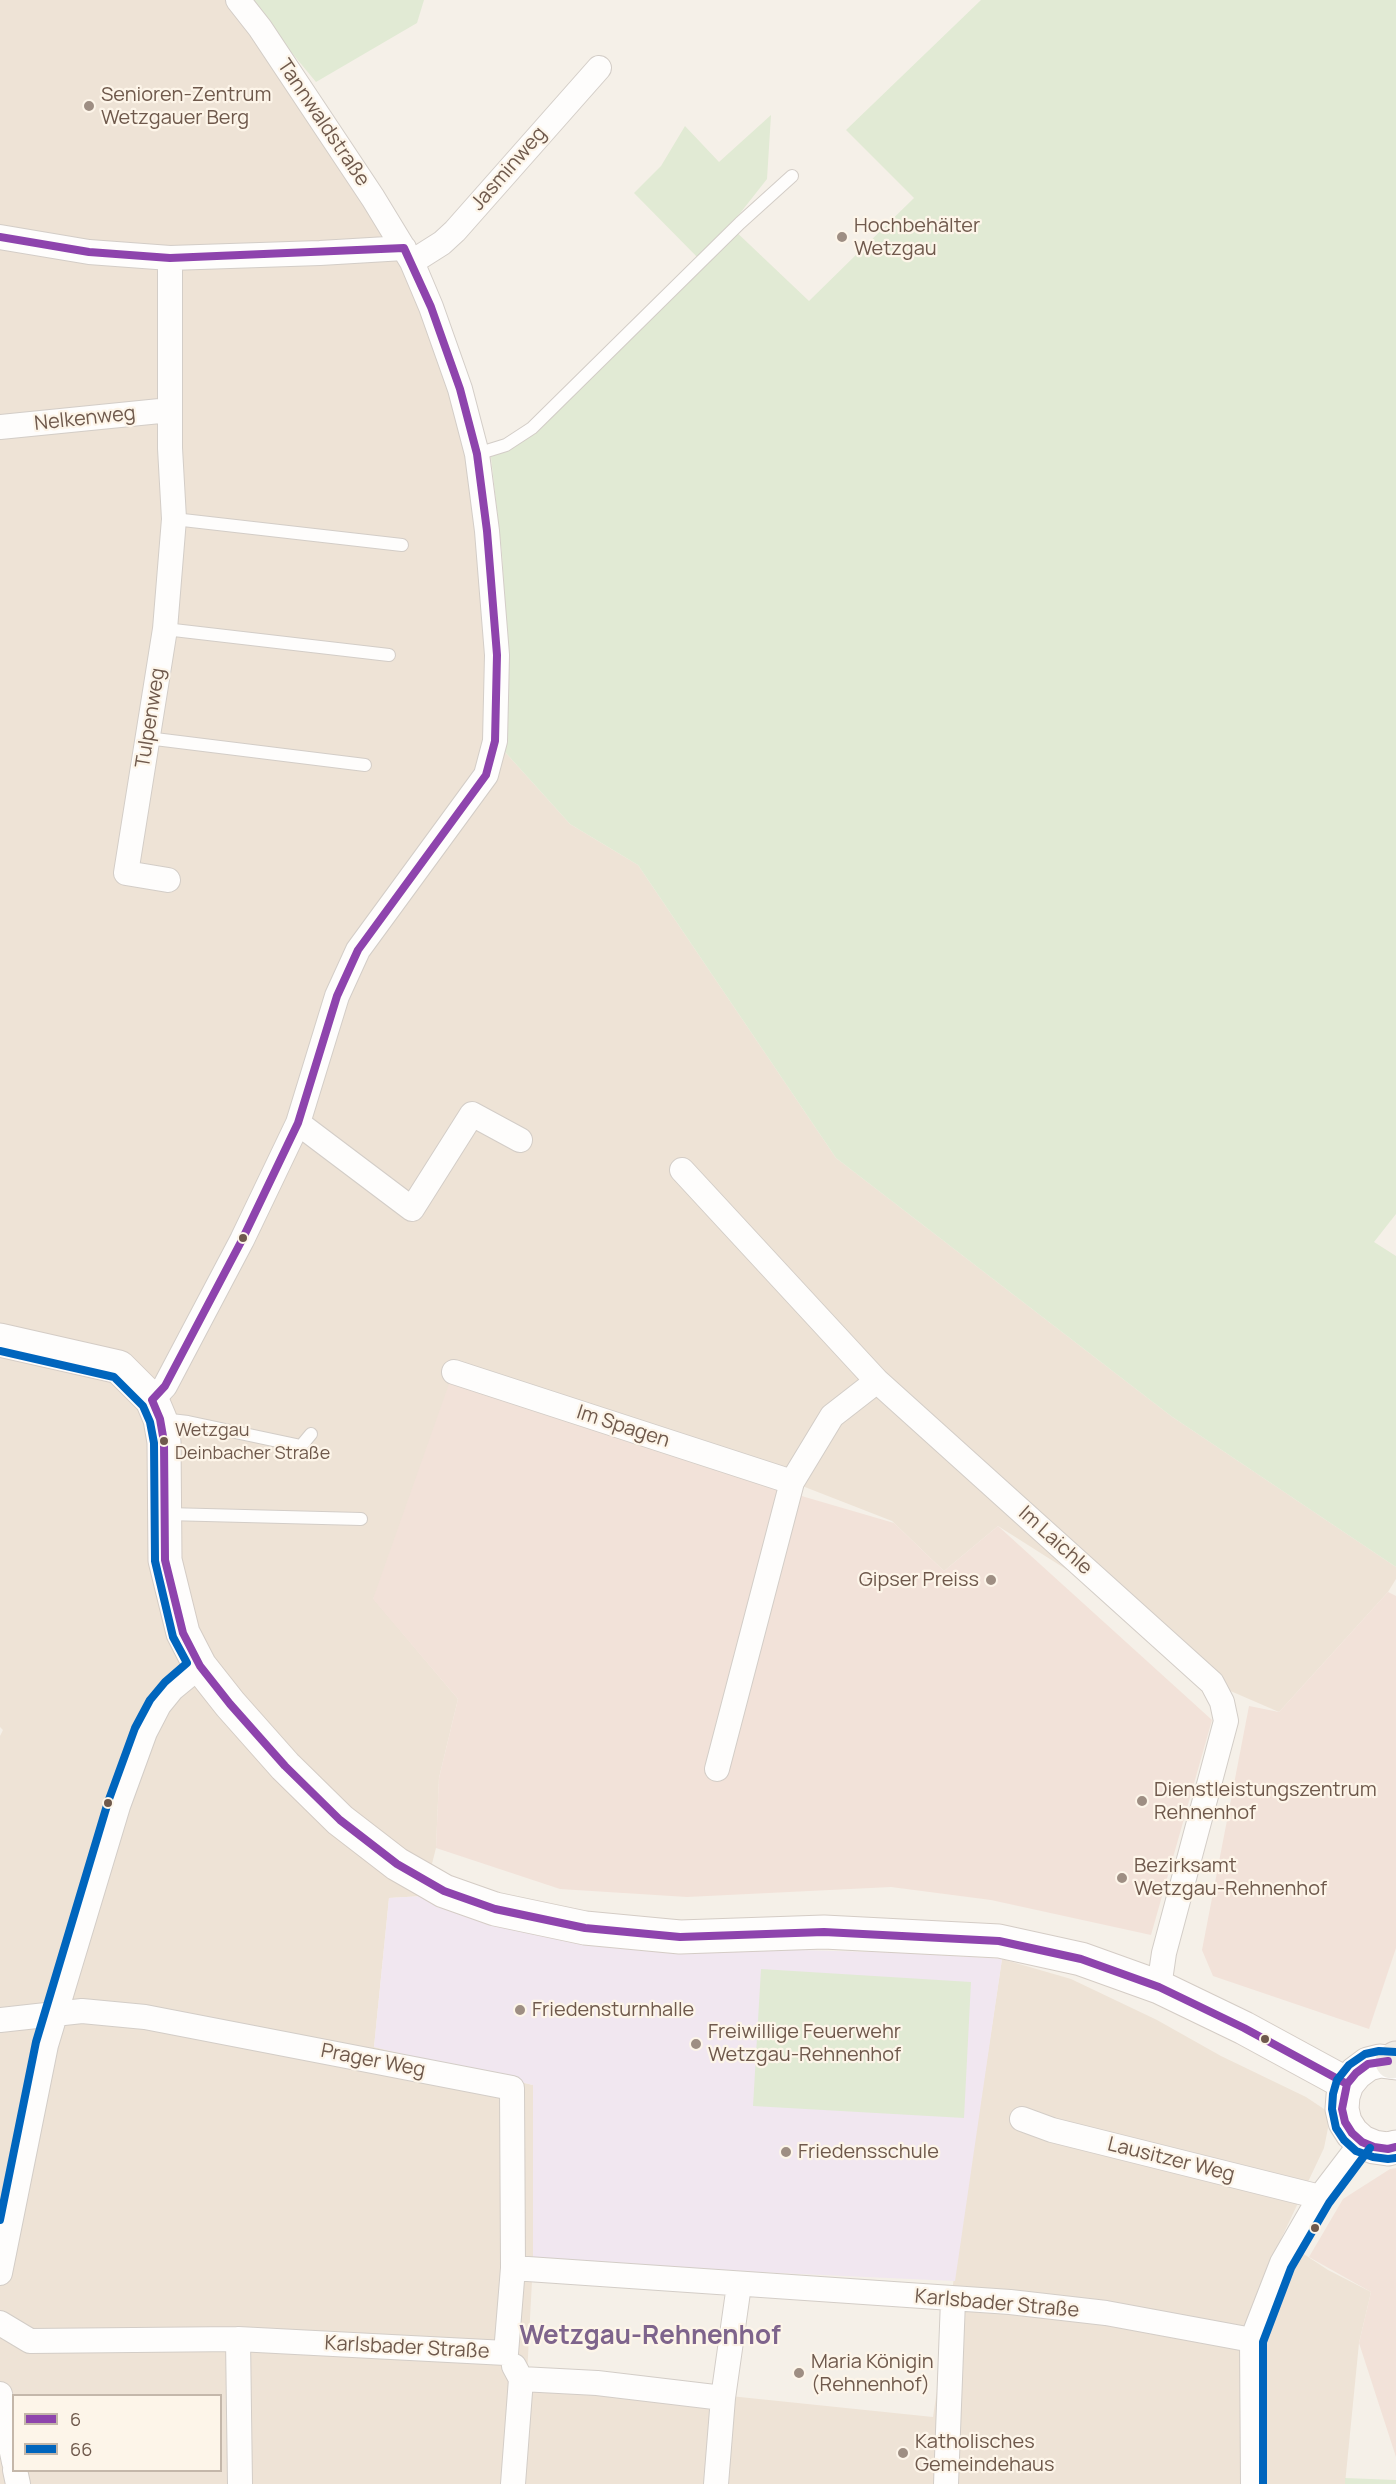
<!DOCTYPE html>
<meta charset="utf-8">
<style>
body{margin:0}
#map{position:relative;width:1396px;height:2484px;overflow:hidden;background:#f5f0e8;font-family:Manrope,sans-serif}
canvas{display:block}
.legend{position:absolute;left:12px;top:2394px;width:210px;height:78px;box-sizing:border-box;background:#fdf5e9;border:2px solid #c4b7aa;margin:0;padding:8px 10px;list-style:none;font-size:18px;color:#6f594c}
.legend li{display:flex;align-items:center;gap:12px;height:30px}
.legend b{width:30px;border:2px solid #c4b7aa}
</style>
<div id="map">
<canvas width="1396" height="2484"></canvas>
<ul class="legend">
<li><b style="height:8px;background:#8e44ad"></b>6</li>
<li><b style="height:8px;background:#0065bd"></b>66</li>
</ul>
</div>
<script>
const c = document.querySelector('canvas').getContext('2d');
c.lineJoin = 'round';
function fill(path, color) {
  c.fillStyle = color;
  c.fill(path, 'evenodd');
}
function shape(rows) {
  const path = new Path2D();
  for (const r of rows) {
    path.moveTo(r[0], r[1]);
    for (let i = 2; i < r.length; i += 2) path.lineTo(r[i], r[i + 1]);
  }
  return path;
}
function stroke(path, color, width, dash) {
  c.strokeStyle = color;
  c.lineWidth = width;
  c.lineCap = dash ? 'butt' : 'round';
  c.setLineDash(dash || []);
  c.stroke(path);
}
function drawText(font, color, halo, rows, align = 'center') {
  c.font = font + ' Manrope,sans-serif';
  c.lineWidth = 4.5;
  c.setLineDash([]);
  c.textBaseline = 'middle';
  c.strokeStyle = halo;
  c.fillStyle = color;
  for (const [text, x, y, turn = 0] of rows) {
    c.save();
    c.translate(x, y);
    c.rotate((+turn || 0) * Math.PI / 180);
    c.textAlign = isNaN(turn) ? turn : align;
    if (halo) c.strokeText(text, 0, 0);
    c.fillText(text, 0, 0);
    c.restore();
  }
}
fill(shape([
 [0,0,238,0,404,248,476,447,495,741,570,824,638,865,836,1158,1171,1416,1396,1567,1396,1579,1388,1592,1279,1712,1212,1683,1135,1613,998,1526,944,1571,892,1521,792,1482,373,1598,458,1699,439,1778,436,1848,424,1896,389,1898,374,2047,533,2085,533,2262,527,2375,933,2417,1002,1959,1071,1979,1157,2020,1221,2056,1306,2097,1327,2111,1328,2128,1324,2148,1281,2239,1328,2270,1371,2292,1359,2343,1345,2484,0,2484,0,1736,3,1730,0,1727],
 [14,2396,220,2396,220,2470,14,2470]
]), '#eee3d6');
fill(shape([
 [450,1381,805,1497,894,1523,944,1571,998,1526,1212,1720,1151,1935,991,1900,891,1887,687,1897,560,1889,436,1848,439,1778,458,1699,373,1599],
 [1388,1592,1396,1596,1396,1948,1369,2029,1213,1976,1202,1950,1249,1706,1279,1712],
 [1396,2168,1396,2457,1359,2343,1371,2292,1309,2257,1343,2199,1390,2169]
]), '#f2e2d9');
fill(shape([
 [424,1896,728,1948,907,1953,1002,1959,955,2281,533,2262,533,2085,374,2047,389,1898]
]), '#f1e7f0');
fill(shape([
 [248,0,424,0,417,23,316,82],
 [981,0,1396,0,1396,1214,1374,1242,1396,1256,1396,1567,1171,1416,836,1158,638,865,570,824,505,752,508,655,502,554,490,449,537,417,701,261,634,193,661,166,685,126,719,162,771,115,767,179,730,226,809,301,914,198,846,130],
 [761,1969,971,1982,964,2118,753,2106],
 [1345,2478,1396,2480,1396,2484,1345,2484]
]), '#e1ead4');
const lane = shape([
 [477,454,506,445,532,428,740,223,792,176],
 [174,519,402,545],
 [165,629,389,655],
 [147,738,365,765],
 [162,1419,188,1422,301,1446,311,1434],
 [167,1514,361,1519]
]);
const street = shape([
 [0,237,89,252,170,258,320,253,404,248],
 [412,262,442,243,455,231,599,68],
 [0,427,170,410],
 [168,880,126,873,165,629,174,519,170,448,170,258],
 [298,1123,412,1209,472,1114,520,1140],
 [682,1170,877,1381,1212,1683,1222,1702,1226,1721,1164,1953,1159,1987],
 [454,1372,792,1482,832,1416,877,1381],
 [152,1400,165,1386,242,1240,298,1123,337,996,358,950,486,775,495,741,497,655,487,531,477,454,460,389,431,307,412,262,373,198,260,28,238,0],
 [717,1769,792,1482],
 [0,2020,82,2011,145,2017,512,2088,513,2268,506,2353,238,2339,30,2341,0,2323],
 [1022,2119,1052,2130,1320,2197],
 [513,2268,1010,2302,1106,2313,1252,2340],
 [0,2273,46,2045,118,1806,145,1732,159,1705,172,1689,200,1666],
 [238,2339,240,2484],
 [521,2379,597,2383,723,2398],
 [0,2394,14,2462],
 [15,2470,18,2484],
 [513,2484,521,2379,514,2366],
 [716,2484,723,2398,739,2285],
 [946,2484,953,2300],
 [1253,2484,1252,2340,1282,2263,1320,2197,1362,2142]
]);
const secondary = shape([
 [0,1340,119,1367,152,1400,160,1419,164,1442,165,1560,183,1633,200,1666,230,1704,285,1766,340,1820,397,1864,425,1880,444,1891,495,1909,585,1928,680,1937,824,1932,999,1941,1081,1959,1159,1987,1244,2028,1347,2084],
 [1396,2063,1380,2061,1368,2064,1356,2073,1347,2084,1343,2096,1342,2109,1345,2122,1352,2133,1362,2142,1374,2147,1388,2149,1396,2147]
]);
const primary = shape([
 [1392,2062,1396,2058]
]);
stroke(lane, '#d3cdc7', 14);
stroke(street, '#d3cdc7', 26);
stroke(secondary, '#d4ccc5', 35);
stroke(primary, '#d3cbc6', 35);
stroke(lane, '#fefdfc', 12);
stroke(street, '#fefdfc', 24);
stroke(secondary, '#fefdfc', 33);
stroke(primary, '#f0ece5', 33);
stroke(shape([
 [0,237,89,252,170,258,404,248,431,307,460,389,477,454,487,531,497,655,495,741,486,775,358,950,337,996,298,1123,242,1240,165,1386,152,1400,160,1419,164,1442,165,1560,183,1633,200,1666,230,1704,285,1766,340,1820,397,1864,444,1891,495,1909,585,1928,680,1937,824,1932,999,1941,1081,1959,1159,1987,1244,2028,1347,2084],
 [1388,2061,1368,2064,1356,2073,1347,2084,1342,2109,1345,2122,1352,2133,1362,2142,1374,2147,1388,2149,1396,2147]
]), '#8e44ad', 8);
stroke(shape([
 [0,1351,114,1377,143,1406,150,1422,154,1443,155,1561,173,1637,187,1663,165,1682,150,1700,135,1728,108,1802,36,2042,0,2220],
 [1396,2052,1379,2051,1365,2054,1349,2065,1337,2080,1333,2094,1332,2109,1336,2128,1344,2140,1356,2151,1373,2157,1388,2159,1396,2158],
 [1263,2484,1263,2342,1291,2268,1329,2203,1370,2148]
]), '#0065bd', 8);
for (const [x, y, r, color] of [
 [89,106,6,"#9e8e83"],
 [842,237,6,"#9e8e83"],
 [243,1238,5,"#6f594c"],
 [164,1441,5,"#6f594c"],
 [991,1580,6,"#9e8e83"],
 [1142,1801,6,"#9e8e83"],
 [108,1803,5,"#6f594c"],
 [1122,1878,6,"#9e8e83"],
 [520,2010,6,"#9e8e83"],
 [1265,2039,5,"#6f594c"],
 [696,2044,6,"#9e8e83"],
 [786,2152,6,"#9e8e83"],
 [1315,2228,5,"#6f594c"],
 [799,2373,6,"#9e8e83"],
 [903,2453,6,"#9e8e83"]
]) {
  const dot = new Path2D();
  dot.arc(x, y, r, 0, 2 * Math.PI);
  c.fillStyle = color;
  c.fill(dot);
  stroke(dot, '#fdf5e9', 2);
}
drawText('18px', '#6f594c', '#fdf5e9', [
 ["Wetzgau",175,1431],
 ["Deinbacher Straße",175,1454]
], 'left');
drawText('20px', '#6f594c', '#fdf5e9', [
 ["Senioren-Zentrum",101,95],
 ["Wetzgauer Berg",101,118],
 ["Hochbehälter",854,226],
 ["Wetzgau",854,249],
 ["Gipser Preiss",979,1580,"right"],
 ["Dienstleistungszentrum",1154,1790],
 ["Rehnenhof",1154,1813],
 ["Bezirksamt",1134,1866],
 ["Wetzgau-Rehnenhof",1134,1889],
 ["Friedensturnhalle",532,2010],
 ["Freiwillige Feuerwehr",708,2032],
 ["Wetzgau-Rehnenhof",708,2055],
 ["Friedensschule",798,2152],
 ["Maria Königin",811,2362],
 ["(Rehnenhof)",811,2385],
 ["Katholisches",915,2442],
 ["Gemeindehaus",915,2465]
], 'left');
drawText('20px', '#6f594c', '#fdf5e9', [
 ["Tannwaldstraße",323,123,56],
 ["Jasminweg",509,169,-49],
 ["Nelkenweg",85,419,-6],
 ["Tulpenweg",151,718,-81],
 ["Im Spagen",623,1427,18],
 ["Im Laichle",1055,1541,42],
 ["Prager Weg",373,2061,11],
 ["Lausitzer Weg",1171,2160,14],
 ["Karlsbader Straße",997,2304,5],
 ["Karlsbader Straße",407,2348,3]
]);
drawText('bold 26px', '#7e648c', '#fdf5e9', [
 ["Wetzgau-Rehnenhof",650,2337]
]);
</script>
